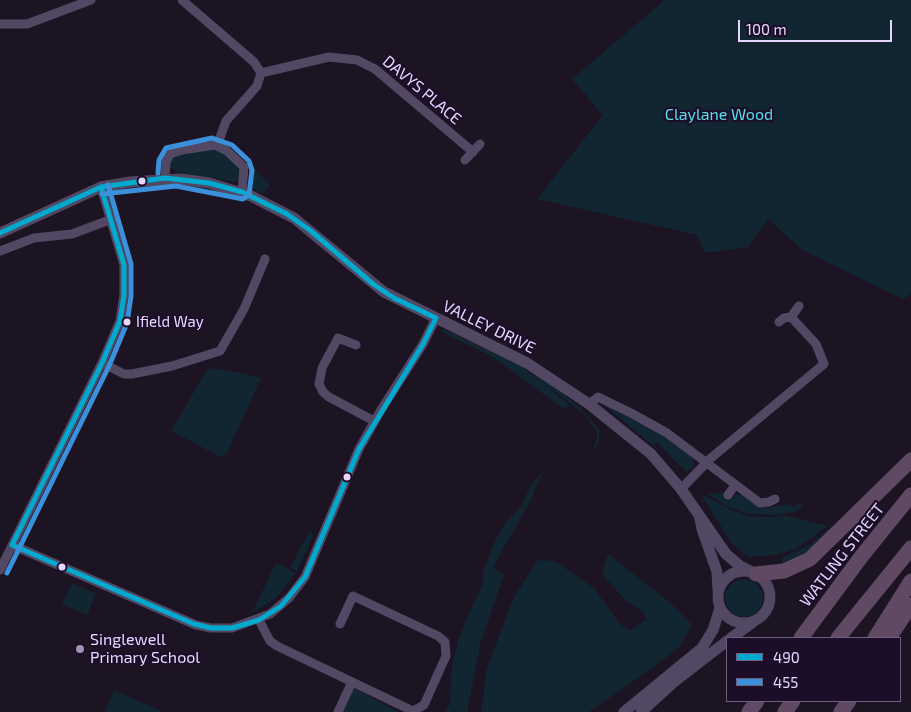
<!DOCTYPE html>
<style>
body{margin:0}
#map{position:relative;width:911px;height:712px;overflow:hidden;background:#1c1423;font-family:"Exo 2",sans-serif}
canvas{display:block}
.legend{position:absolute;left:726px;top:637px;width:175px;height:65px;box-sizing:border-box;background:#1c0e29;border:1px solid #6e5e7f;margin:0;padding:6px 9px;list-style:none;font-size:15px;color:#e8d6ff}
.legend li{display:flex;align-items:center;gap:10px;height:25px}
.legend b{width:25px;border:1px solid #6e5e7f}
.scale{position:absolute;left:738px;top:20px;width:154px;height:22px;box-sizing:border-box;border:2px solid #e8d6ff;border-top:0;padding-left:6px;font-size:15px;line-height:18px;white-space:nowrap;color:#e8d6ff;-webkit-text-stroke:4px #1c0e29;paint-order:stroke}
</style>
<div id="map">
<canvas width="911" height="712"></canvas>
<ul class="legend">
<li><b style="height:6px;background:#00a9ce"></b>490</li>
<li><b style="height:6px;background:#3a90db"></b>455</li>
</ul>
<div class="scale">100 m</div>
</div>
<script>
const c = document.querySelector('canvas').getContext('2d');
c.lineJoin = 'round';
function fill(path, color) {
  c.fillStyle = color;
  c.fill(path, 'evenodd');
}
function shape(rows) {
  const path = new Path2D();
  for (const r of rows) {
    if (r.length === 3) {
      path.moveTo(r[0] + r[2], r[1]);
      path.arc(r[0], r[1], r[2], 0, 2 * Math.PI);
      continue;
    }
    path.moveTo(r[0], r[1]);
    for (let i = 2; i < r.length; i += 2) path.lineTo(r[i], r[i + 1]);
  }
  return path;
}
function stroke(path, color, width, dash) {
  c.strokeStyle = color;
  c.lineWidth = width;
  c.lineCap = dash ? 'butt' : 'round';
  c.setLineDash(dash || []);
  c.stroke(path);
}
function drawText(font, color, halo, rows, align = 'center') {
  c.font = font + ' "Exo 2",sans-serif';
  c.lineWidth = 4.5;
  c.setLineDash([]);
  c.textBaseline = 'middle';
  c.strokeStyle = halo;
  c.fillStyle = color;
  for (const [text, x, y, turn = 0] of rows) {
    c.save();
    c.translate(x, y);
    c.rotate((+turn || 0) * Math.PI / 180);
    c.textAlign = isNaN(turn) ? turn : align;
    if (halo) c.strokeText(text, 0, 0);
    c.fillText(text, 0, 0);
    c.restore();
  }
}
fill(shape([
 [665,0,911,0,911,294,903,299,802,250,768,219,748,247,705,253,697,235,537,199,603,115,572,79],
 [215,149,240,166,238,181,234,182,177,172,169,166,173,155],
 [253,168,270,184,263,194,255,190,250,183,249,169],
 [446,330,521,366,535,377,537,375,545,379,580,408,599,429,599,442,593,452,597,437,596,430,583,413,537,378,569,405,567,408,563,408,491,356,440,331],
 [208,368,231,371,261,378,227,453,221,457,171,431],
 [602,403,659,431,693,458,694,467,686,472,657,442,653,446],
 [565,447,541,475,530,502,498,558,494,568,504,575,481,641,467,712,445,712,450,704,451,673,458,641,469,613,483,584,483,572,496,539,505,523,520,508,531,485],
 [723,493,731,498,737,494,743,495,766,508,788,504,793,507,799,503,803,506,795,512,777,515,750,514,731,508,707,494],
 [701,494,734,511,749,516,765,517,787,516,828,526,795,549,775,555,748,557,732,544],
 [837,522,809,551,782,564,782,558,810,545],
 [310,530,313,536,297,571,290,568],
 [608,554,668,601,692,625,680,646,655,666,589,712,481,712,487,668,514,597,538,560,555,561,594,588,619,623,630,631,646,619,643,612,625,600,602,574],
 [276,563,296,573,277,597,252,613],
 [744,598,19],
 [72,584,96,593,87,615,62,604],
 [354,688,398,712,342,712],
 [114,690,163,712,105,712]
]), '#122632');
stroke(shape([
 [182,0,254,62,261,73,257,86,226,121,217,146],
 [0,24,27,24,91,0],
 [261,73,329,57,357,60,375,69,473,152],
 [465,160,480,144],
 [165,178,166,162,170,154,182,150,215,145,227,151,244,167,242,192],
 [0,251,34,238,72,234,112,219],
 [791,317,799,306],
 [356,345,338,338,322,368,319,384,323,392,329,397,374,421],
 [102,363,124,374,132,374,172,366,220,351,244,309,265,259],
 [589,404,598,397,631,413,667,433,760,503,769,502,775,499],
 [681,489,711,458,824,364,816,344,791,317,784,318,779,322],
 [728,495,735,485],
 [12,545,196,625,211,628,232,628,270,614,289,598,305,577,359,449,381,410,423,344,436,318],
 [0,570,102,363,120,321,124,295,124,265,101,187],
 [259,620,270,641,277,646,413,711,424,705,446,656,445,642,438,636,353,596,340,624],
 [338,712,352,682]
]), '#524864', 9);
stroke(shape([
 [0,233,101,187,130,182,181,179,209,183,251,196,294,218,384,292,527,363,589,404,651,454,681,489,726,554,740,566,756,574],
 [700,519,702,529,717,572,718,590],
 [744,597,26],
 [731,638,752,623],
 [624,712,702,648,713,630,720,608],
 [641,712,674,682,727,641]
]), '#524864', 11);
stroke(shape([
 [756,574,784,571,810,559,911,460],
 [801,638,861,557,911,495],
 [838,638,911,548],
 [875,638,911,581],
 [889,638,911,605],
 [749,712,757,701],
 [785,712,793,701],
 [841,712,849,701]
]), '#604a63', 15);
stroke(shape([
 [165,178,209,183,242,192,287,214,311,231,373,284,394,298,436,318,423,344,359,449,305,577,281,606,259,620,232,628,211,628,194,624,12,545,102,363,120,321,124,295,124,265,101,187,165,178],
 [0,233,101,187]
]), '#00a9ce', 5);
stroke(shape([
 [102,194,176,186,243,199,249,195,252,170,249,161,232,145,212,138,166,148,159,160,158,173],
 [7,573,109,366,127,323,131,296,131,264,108,185]
]), '#3a90db', 5);
for (const [x, y, r, color] of [
 [142,181,4.5,"#e8d6ff"],
 [127,322,4.5,"#e8d6ff"],
 [347,477,4.5,"#e8d6ff"],
 [62,567,4.5,"#e8d6ff"],
 [80,649,5,"#a192b2"]
]) {
  const dot = new Path2D();
  dot.arc(x, y, r, 0, 2 * Math.PI);
  c.fillStyle = color;
  c.fill(dot);
  stroke(dot, '#1c0e29', 2);
}
drawText('15px', '#e8d6ff', '#1c0e29', [
 ["Ifield Way",136,322]
], 'left');
drawText('16px', '#e8d6ff', '#1c0e29', [
 ["DAVYS PLACE",422,90,40],
 ["VALLEY DRIVE",489,327,26],
 ["WATLING STREET",842,555,-52]
]);
drawText('16px', '#56ddea', '#1c0e29', [
 ["Claylane Wood",719,115]
]);
drawText('16px', '#e8d6ff', '#1c0e29', [
 ["Singlewell",90,640],
 ["Primary School",90,658]
], 'left');
</script>
